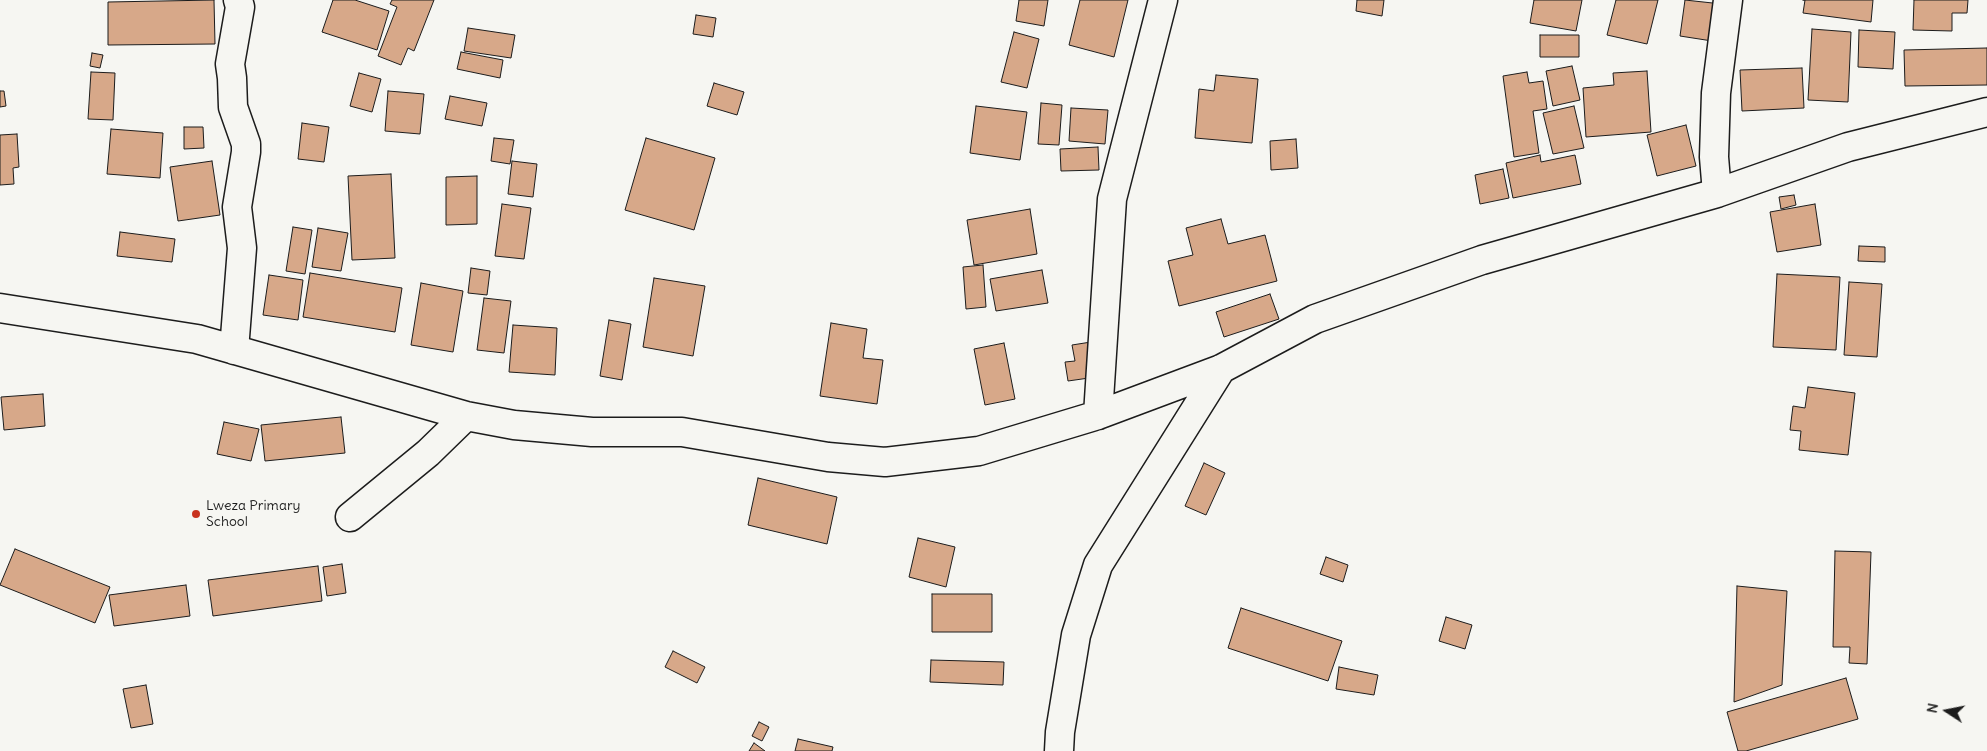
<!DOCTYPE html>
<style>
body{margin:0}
#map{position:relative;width:1987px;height:751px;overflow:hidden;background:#f6f6f2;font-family:Delius,sans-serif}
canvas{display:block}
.north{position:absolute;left:1922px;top:686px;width:50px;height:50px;-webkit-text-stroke:4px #f6f6f2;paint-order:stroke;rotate:281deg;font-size:14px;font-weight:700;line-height:20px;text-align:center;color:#1c1c1c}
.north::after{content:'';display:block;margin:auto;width:18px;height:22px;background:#1c1c1c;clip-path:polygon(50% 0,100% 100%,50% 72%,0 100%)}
</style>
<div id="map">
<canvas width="1987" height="751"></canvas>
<div class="north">N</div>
</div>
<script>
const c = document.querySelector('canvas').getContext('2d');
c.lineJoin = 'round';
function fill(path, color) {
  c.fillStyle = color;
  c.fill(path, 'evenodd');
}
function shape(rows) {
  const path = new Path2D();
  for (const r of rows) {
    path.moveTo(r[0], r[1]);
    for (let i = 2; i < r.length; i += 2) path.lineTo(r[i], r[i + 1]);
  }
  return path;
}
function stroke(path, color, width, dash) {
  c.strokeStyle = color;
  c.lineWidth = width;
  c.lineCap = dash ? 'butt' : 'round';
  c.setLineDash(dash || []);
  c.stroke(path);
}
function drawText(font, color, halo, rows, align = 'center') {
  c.font = font + ' Delius,sans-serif';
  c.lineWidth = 4;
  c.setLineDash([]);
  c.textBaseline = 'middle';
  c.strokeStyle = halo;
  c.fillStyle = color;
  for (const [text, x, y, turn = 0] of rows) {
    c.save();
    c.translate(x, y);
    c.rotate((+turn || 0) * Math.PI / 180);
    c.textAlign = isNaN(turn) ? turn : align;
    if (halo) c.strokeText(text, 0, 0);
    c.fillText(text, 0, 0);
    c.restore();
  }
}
const building = shape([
 [214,0,215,44,108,45,108,2,214,0],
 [333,0,355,0,389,11,377,50,322,32,333,0],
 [392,0,434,0,414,51,408,48,401,65,378,56,397,7,390,4,392,0],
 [1019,0,1048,0,1044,26,1016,21,1019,0],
 [1080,0,1128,0,1114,57,1069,45,1080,0],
 [1357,0,1384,0,1382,16,1356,11,1357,0],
 [1534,0,1582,0,1576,31,1530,23,1534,0],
 [1616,0,1658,0,1647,44,1607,35,1616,0],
 [1685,0,1731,5,1725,43,1680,36,1685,0],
 [1803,0,1873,0,1871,22,1803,13,1805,0,1803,0],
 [1914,0,1968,0,1967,13,1952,13,1952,31,1913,30,1914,0],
 [696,15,716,18,713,37,693,34,696,15],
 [468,28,515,35,511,58,464,51,468,28],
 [1812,29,1851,32,1848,102,1808,100,1812,29],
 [1859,30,1895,32,1893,69,1858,67,1859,30],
 [1014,32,1039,39,1027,88,1001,82,1014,32],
 [1540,35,1579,35,1579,57,1540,57,1540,35],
 [1987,48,1987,85,1905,86,1904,50,1987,48],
 [461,52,503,60,500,78,457,69,461,52],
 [92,53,103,55,100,68,90,66,92,53],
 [1572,66,1580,100,1553,106,1546,71,1572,66],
 [1802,68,1804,108,1742,111,1740,70,1802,68],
 [1647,71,1651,132,1586,137,1583,88,1614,85,1613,73,1647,71],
 [91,72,115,73,113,120,88,119,91,72],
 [1527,72,1529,83,1543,81,1547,109,1533,111,1539,153,1514,157,1503,76,1527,72],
 [359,73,381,79,372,112,350,106,359,73],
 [1216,75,1258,79,1252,143,1195,138,1199,89,1214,91,1216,75],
 [714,83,744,92,737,115,707,106,714,83],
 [0,91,4,91,6,106,0,107,0,91],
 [388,91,424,94,420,134,385,131,388,91],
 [450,96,487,103,482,126,445,119,450,96],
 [1041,103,1062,105,1059,145,1038,144,1041,103],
 [976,106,1027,112,1020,160,970,153,976,106],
 [1574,106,1584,148,1553,154,1543,113,1574,106],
 [1071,108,1108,110,1105,144,1069,141,1071,108],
 [302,123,329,127,324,162,298,159,302,123],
 [1686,125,1696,166,1657,176,1647,135,1686,125],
 [184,127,203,127,204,148,184,149,184,127],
 [111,129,163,133,160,178,107,174,111,129],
 [17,134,19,167,13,168,14,184,0,185,0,135,17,134],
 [494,138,514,140,510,164,491,161,494,138],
 [646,138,715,158,694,230,625,210,646,138],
 [1296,139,1298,168,1271,170,1270,141,1296,139],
 [1098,147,1099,170,1061,171,1060,149,1098,147],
 [1540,155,1541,162,1575,155,1581,184,1513,198,1506,163,1540,155],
 [212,161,220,215,178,221,170,167,212,161],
 [512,161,537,164,533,197,508,194,512,161],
 [1503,169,1509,198,1480,204,1475,175,1503,169],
 [391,174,395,258,352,260,348,176,391,174],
 [477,176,477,224,446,225,446,177,477,176],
 [1794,195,1796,205,1781,209,1779,197,1794,195],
 [502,204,531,208,524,259,495,256,502,204],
 [1815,204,1821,245,1777,252,1770,212,1815,204],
 [1030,209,1037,254,974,265,967,220,1030,209],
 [1221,219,1228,244,1265,235,1277,281,1179,306,1168,261,1193,255,1186,228,1221,219],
 [293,227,312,230,305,274,286,271,293,227],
 [318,228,348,233,341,271,312,267,318,228],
 [120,232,175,239,172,262,117,256,120,232],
 [1859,246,1885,247,1885,262,1858,261,1859,246],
 [983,265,986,307,966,309,963,267,983,265],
 [471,268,490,271,487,295,468,293,471,268],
 [1042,270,1048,303,996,311,990,279,1042,270],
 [310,273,402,288,395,332,303,317,310,273],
 [1777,274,1840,277,1836,350,1773,347,1777,274],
 [269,275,303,280,298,320,263,315,269,275],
 [654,278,705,286,693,356,643,347,654,278],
 [1849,282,1882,284,1877,357,1844,355,1849,282],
 [421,283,463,291,453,352,411,345,421,283],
 [1270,294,1279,319,1224,337,1216,312,1270,294],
 [484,298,511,301,504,353,477,350,484,298],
 [609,320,631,324,622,380,600,376,609,320],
 [831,323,867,329,863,358,883,360,877,404,820,396,831,323],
 [513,325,557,328,555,375,509,372,513,325],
 [1091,342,1096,377,1068,381,1065,362,1075,361,1072,345,1091,342],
 [1004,343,1015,399,985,405,974,349,1004,343],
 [1808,387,1855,393,1848,455,1799,450,1801,431,1790,430,1793,406,1805,408,1808,387],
 [43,394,45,426,4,430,1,397,43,394],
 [341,417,345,453,265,461,261,425,341,417],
 [224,422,259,429,251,461,217,454,224,422],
 [1204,463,1225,473,1206,515,1185,506,1204,463],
 [758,478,837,497,827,544,748,525,758,478],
 [918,538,955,547,946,587,909,577,918,538],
 [15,549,110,587,95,623,0,585,15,549],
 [1835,551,1871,552,1867,664,1849,663,1850,647,1833,647,1835,551],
 [1326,557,1348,565,1343,582,1320,574,1326,557],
 [342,564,346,593,327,596,323,567,342,564],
 [318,566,322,601,213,616,208,580,318,566],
 [186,585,190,616,114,626,109,595,186,585],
 [1737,586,1787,591,1782,685,1734,702,1737,586],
 [932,594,992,594,992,632,932,632,932,594],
 [1241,608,1342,641,1328,681,1228,648,1241,608],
 [1446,617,1472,625,1465,649,1439,641,1446,617],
 [673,651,705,667,697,683,665,667,673,651],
 [931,660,1004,662,1003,685,930,682,931,660],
 [1339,667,1378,675,1374,695,1336,689,1339,667],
 [1846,678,1858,719,1746,751,1738,751,1727,712,1846,678],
 [146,685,153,724,131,728,123,689,146,685],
 [759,722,769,727,762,741,752,736,759,722],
 [798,739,833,747,832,751,795,751,798,739],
 [754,743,765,751,749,751,754,743]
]);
fill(building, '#d7a889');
stroke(building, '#1c1c1c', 1);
const minor = shape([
 [1717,193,1714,157,1716,93,1728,0],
 [0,308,197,339,466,416,514,425,592,432,682,432,828,457,885,462,979,451,1098,415,1221,369,1315,319,1482,260,1717,193,1848,147,1987,112],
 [234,350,242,248,237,207,246,152,246,144,233,107,232,78,230,64,240,7,238,0],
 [1098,415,1112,199,1163,0],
 [350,517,428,453,466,416],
 [1059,751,1060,732,1076,635,1098,565,1221,369]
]);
stroke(minor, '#1c1c1c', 31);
stroke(minor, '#f6f6f2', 28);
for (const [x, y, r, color] of [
 [196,514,5,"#c8321e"]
]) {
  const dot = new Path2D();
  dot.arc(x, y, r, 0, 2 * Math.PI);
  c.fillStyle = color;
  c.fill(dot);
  stroke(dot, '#f6f6f2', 2);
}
drawText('14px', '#1c1c1c', '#f6f6f2', [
 ["Lweza Primary",206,506],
 ["School",206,522]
], 'left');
</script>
